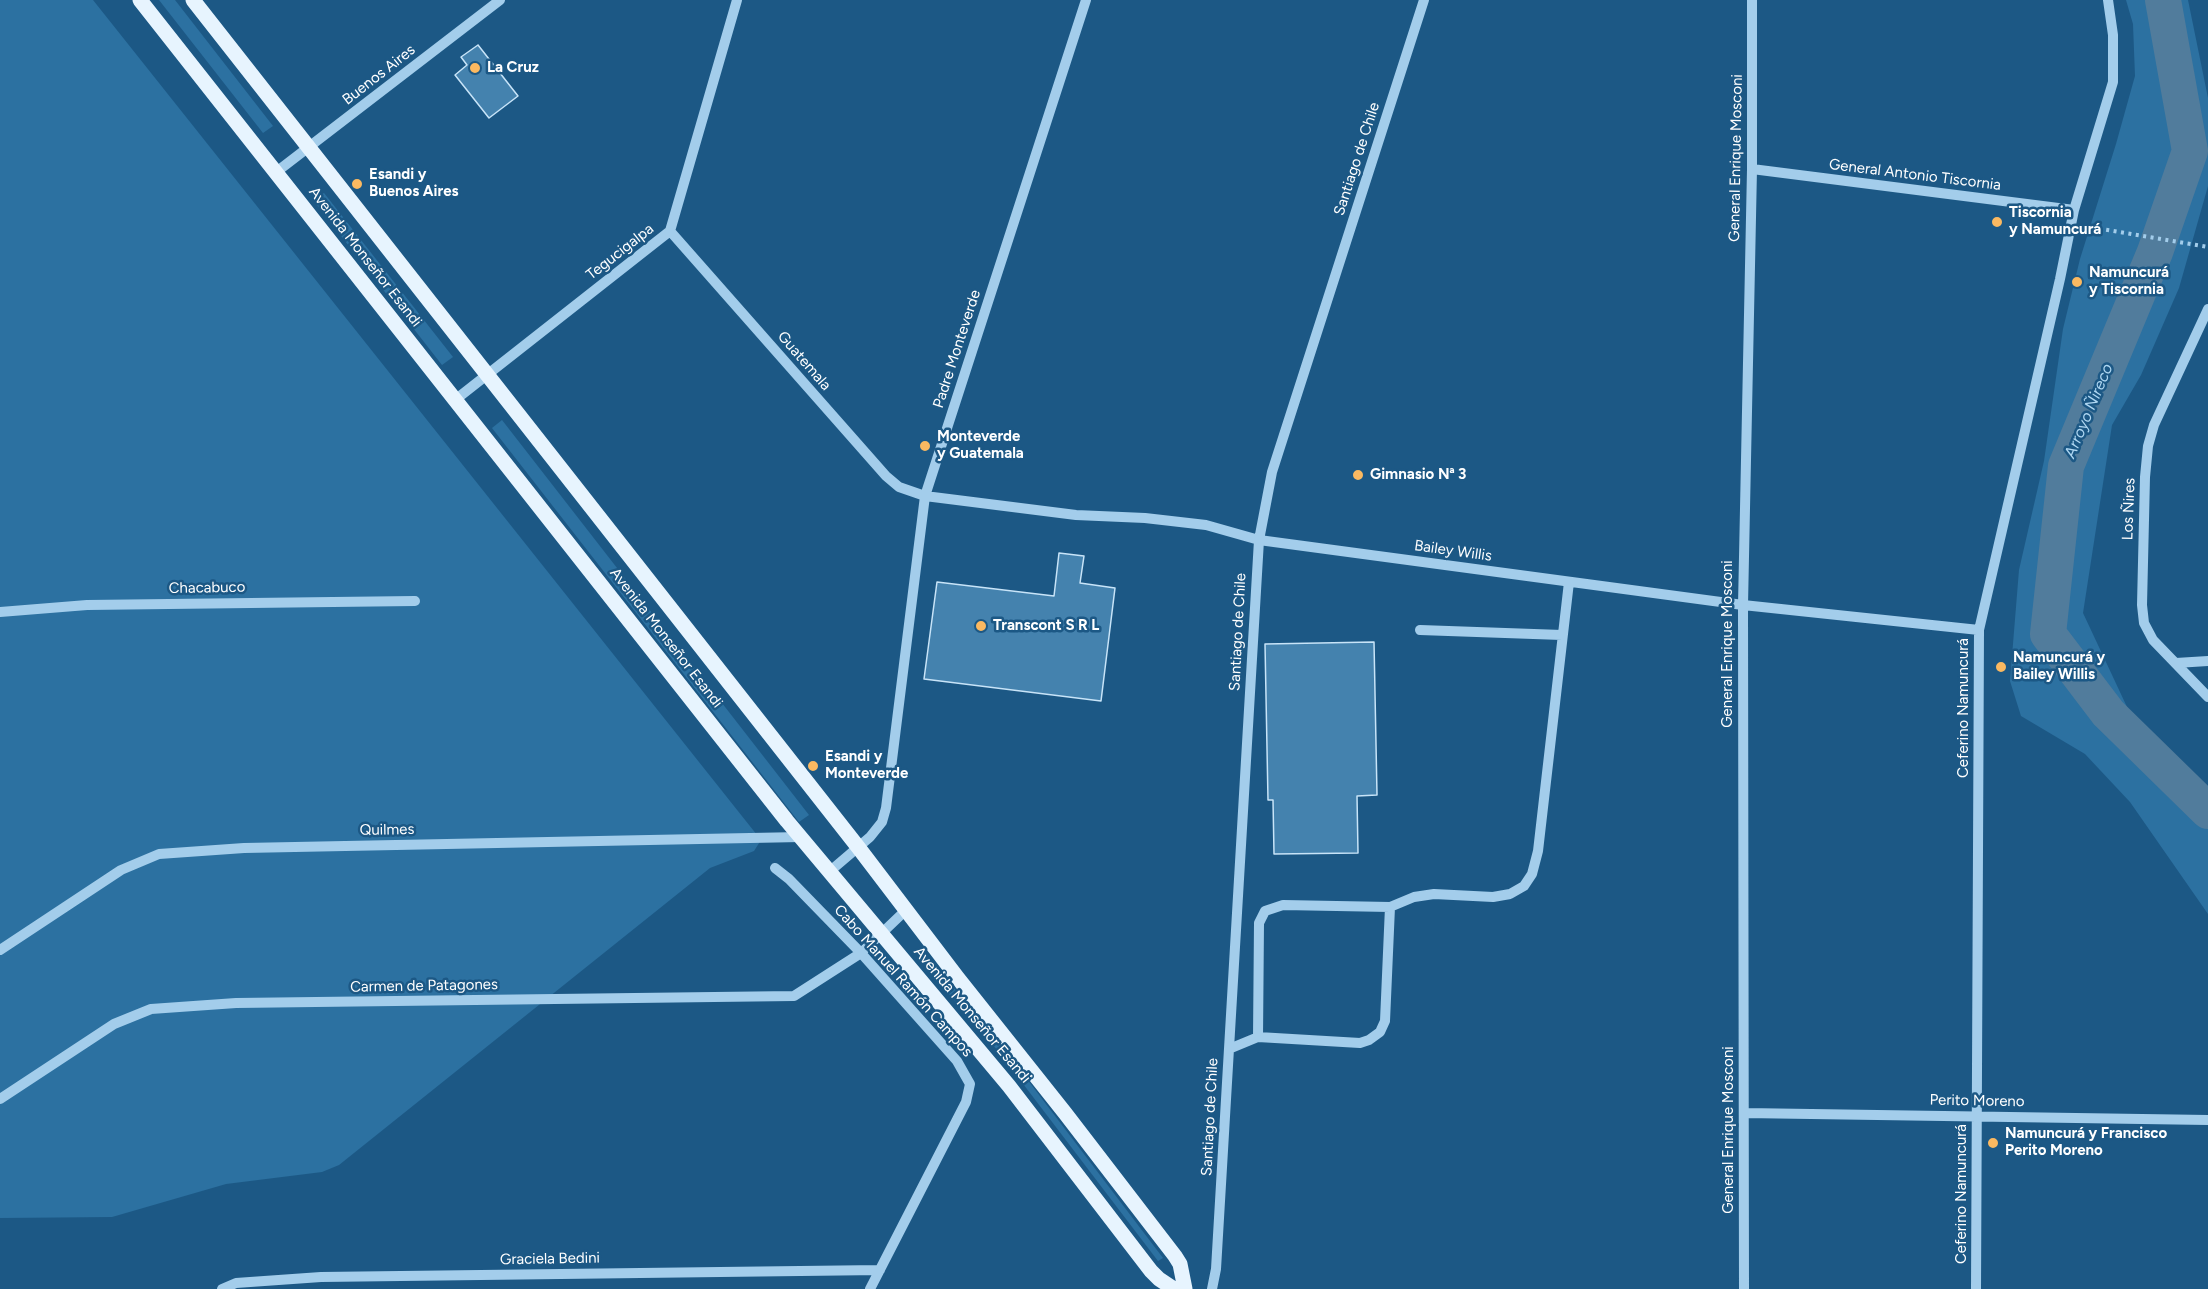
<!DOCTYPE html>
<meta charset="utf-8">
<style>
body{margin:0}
canvas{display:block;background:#1c5885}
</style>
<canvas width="2208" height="1289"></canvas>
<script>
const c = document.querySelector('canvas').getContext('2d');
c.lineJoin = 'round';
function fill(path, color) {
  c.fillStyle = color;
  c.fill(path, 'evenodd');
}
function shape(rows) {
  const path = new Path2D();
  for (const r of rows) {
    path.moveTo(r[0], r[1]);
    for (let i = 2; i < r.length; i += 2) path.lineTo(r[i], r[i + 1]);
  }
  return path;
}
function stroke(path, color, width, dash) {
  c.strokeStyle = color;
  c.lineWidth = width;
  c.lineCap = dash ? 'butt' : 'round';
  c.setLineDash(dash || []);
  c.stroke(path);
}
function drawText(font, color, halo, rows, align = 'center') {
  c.font = font + ' Figtree,sans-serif';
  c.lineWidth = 5;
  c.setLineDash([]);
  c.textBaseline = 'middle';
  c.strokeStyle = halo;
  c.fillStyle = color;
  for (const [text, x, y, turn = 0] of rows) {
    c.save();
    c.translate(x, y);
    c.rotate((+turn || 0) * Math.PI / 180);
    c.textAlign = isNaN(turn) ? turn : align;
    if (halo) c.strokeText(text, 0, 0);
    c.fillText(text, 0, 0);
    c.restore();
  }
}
fill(shape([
 [0,0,93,0,761,840,754,851,710,868,339,1165,322,1172,226,1184,112,1217,0,1218],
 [159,0,175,0,273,126,263,133],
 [2126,0,2188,0,2208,98,2208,186,2179,288,2141,375,2112,425,2083,613,2127,707,2184,787,2208,813,2208,914,2130,802,2085,754,2021,716,2010,681,2019,570,2044,461,2063,329,2080,259,2116,144,2135,76,2133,24],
 [324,193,453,357,442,365,313,200],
 [502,420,809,815,799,822,492,428],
 [943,975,995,1037,1163,1258,1158,1261,998,1051,937,980]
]), '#2c71a1');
stroke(shape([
 [2163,0,2190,151,2155,252,2066,466,2048,634,2108,713,2208,811]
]), '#517c9c', 36);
const building = shape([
 [478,45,518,96,489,118,455,75,467,65,461,57,478,45],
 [1059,553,1084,556,1080,583,1115,588,1101,701,924,679,937,582,1054,596,1059,553],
 [1374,642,1377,795,1357,796,1358,853,1274,854,1273,800,1268,800,1265,644,1374,642]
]);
fill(building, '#4482ae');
stroke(building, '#c8e4f8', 1.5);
stroke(shape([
 [2084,226,2208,247]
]), '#a3cdeb', 4, [3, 4.5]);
stroke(shape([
 [1752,169,2074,210],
 [275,173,500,0],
 [670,231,886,476,899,487,925,496,1076,515,1145,518,1206,525,1259,540,1743,605,1979,630],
 [2208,309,2154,425,2148,446,2145,477,2142,605,2144,623,2153,640,2208,697],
 [455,400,670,231,737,0],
 [0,612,87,605,415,601],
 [1420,630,1562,635],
 [2176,663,2208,661],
 [775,868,789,879,861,953,957,1061,970,1084,966,1102,870,1289],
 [829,872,870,837,882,822,886,808,925,496,1086,0],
 [0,950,121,870,159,854,244,848,801,837],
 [1258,1037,1259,923,1265,911,1283,905,1390,907,1414,897,1434,894,1493,897,1510,894,1524,886,1532,874,1538,851,1569,582],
 [1229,1049,1258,1037,1360,1043,1369,1040,1380,1032,1385,1021,1390,907],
 [0,1099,114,1024,151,1009,236,1003,794,996,861,953,906,910],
 [1745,1113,2208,1120],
 [222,1289,236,1283,321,1277,880,1270],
 [1212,1289,1216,1269,1259,540,1272,472,1424,0],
 [1744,1289,1743,605,1752,169,1752,0],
 [1976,1289,1979,630,2060,279,2074,210,2113,82,2113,35,2108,0]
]), '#a3cdeb', 10);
stroke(shape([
 [140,0,787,821,1009,1086,1151,1271,1159,1279,1174,1289],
 [193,0,858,847,957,977,1065,1113,1175,1256,1180,1264,1185,1289]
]), '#e7f4fe', 15);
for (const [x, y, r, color] of [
 [475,68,6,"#fbb961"],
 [357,184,6,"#fbb961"],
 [1997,222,6,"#fbb961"],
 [2077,282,6,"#fbb961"],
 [925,446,6,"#fbb961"],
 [1358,475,6,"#fbb961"],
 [981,626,6,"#fbb961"],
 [2001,667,6,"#fbb961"],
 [813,766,6,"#fbb961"],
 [1993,1143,6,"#fbb961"]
]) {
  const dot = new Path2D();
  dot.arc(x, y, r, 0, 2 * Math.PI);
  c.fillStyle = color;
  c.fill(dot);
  stroke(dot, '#1c5885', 2);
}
drawText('bold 15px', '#fff', '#1c5885', [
 ["La Cruz",487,68],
 ["Esandi y",369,175],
 ["Buenos Aires",369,192],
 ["Tiscornia",2009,213],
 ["y Namuncurá",2009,230],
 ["Namuncurá",2089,273],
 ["y Tiscornia",2089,290],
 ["Monteverde",937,437],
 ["y Guatemala",937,454],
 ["Gimnasio Nª 3",1370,475],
 ["Transcont S R L",993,626],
 ["Namuncurá y",2013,658],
 ["Bailey Willis",2013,675],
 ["Esandi y",825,757],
 ["Monteverde",825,774],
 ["Namuncurá y Francisco",2005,1134],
 ["Perito Moreno",2005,1151]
], 'left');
drawText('15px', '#fff', '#1c5885', [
 ["Buenos Aires",379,75,-38],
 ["General Enrique Mosconi",1736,158,-89],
 ["Santiago de Chile",1357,159,-72],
 ["General Antonio Tiscornia",1915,175,7],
 ["Tegucigalpa",620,252,-38],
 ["Avenida Monseñor Esandi",365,257,52],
 ["Padre Monteverde",957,349,-72],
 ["Guatemala",804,361,49],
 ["Los Ñires",2129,509,-88],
 ["Bailey Willis",1453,551,8],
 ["Chacabuco",207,588,-1],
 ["Santiago de Chile",1238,632,-87],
 ["Avenida Monseñor Esandi",666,638,52],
 ["General Enrique Mosconi",1728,644,-90],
 ["Ceferino Namuncurá",1964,708,-90],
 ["Quilmes",387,830,-1],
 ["Cabo Manuel Ramón Campos",903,981,48],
 ["Carmen de Patagones",424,986,-1],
 ["Avenida Monseñor Esandi",972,1015,50],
 ["Perito Moreno",1977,1101,1],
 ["Santiago de Chile",1210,1117,-87],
 ["General Enrique Mosconi",1729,1130,-90],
 ["Ceferino Namuncurá",1962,1194,-90],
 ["Graciela Bedini",550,1259,-1]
]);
drawText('italic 16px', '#afd7f2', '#1c5885', [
 ["Arroyo Ñireco",2089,411,-67]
]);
</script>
